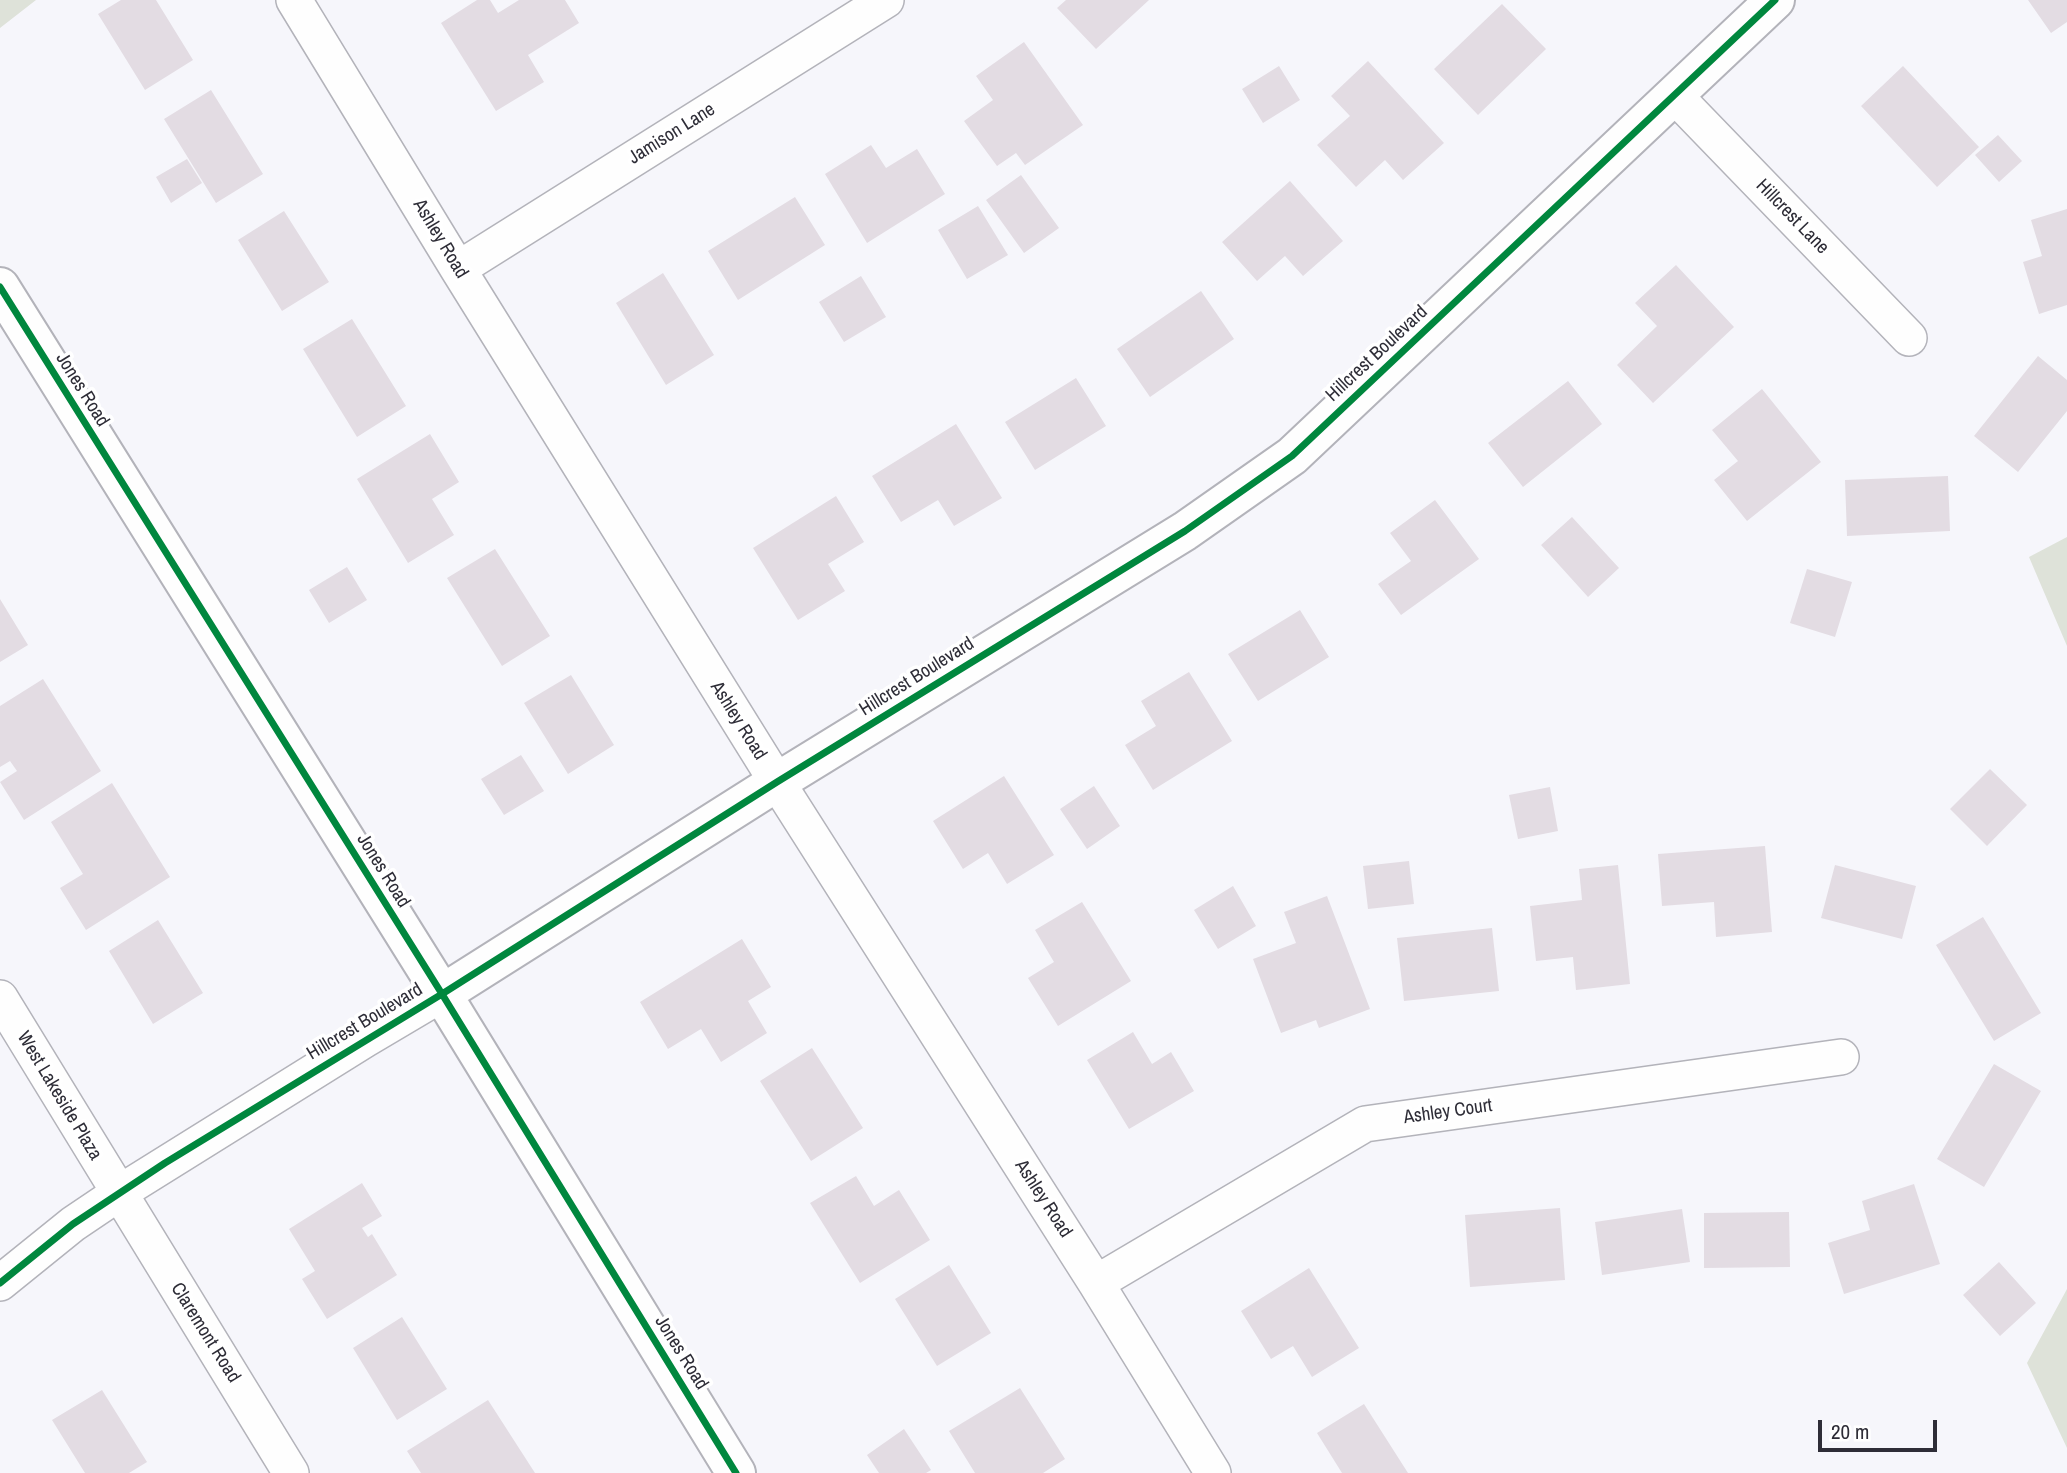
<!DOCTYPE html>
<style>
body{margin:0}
#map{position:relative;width:2067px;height:1473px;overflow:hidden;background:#f6f6fb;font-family:"Archivo Narrow",sans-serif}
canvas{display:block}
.scale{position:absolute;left:1818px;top:1420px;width:119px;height:32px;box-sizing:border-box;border:4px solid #2e2d37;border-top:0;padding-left:9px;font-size:21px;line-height:24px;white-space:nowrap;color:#2e2d37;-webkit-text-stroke:5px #fff;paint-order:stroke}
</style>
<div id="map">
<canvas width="2067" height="1473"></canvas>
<div class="scale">20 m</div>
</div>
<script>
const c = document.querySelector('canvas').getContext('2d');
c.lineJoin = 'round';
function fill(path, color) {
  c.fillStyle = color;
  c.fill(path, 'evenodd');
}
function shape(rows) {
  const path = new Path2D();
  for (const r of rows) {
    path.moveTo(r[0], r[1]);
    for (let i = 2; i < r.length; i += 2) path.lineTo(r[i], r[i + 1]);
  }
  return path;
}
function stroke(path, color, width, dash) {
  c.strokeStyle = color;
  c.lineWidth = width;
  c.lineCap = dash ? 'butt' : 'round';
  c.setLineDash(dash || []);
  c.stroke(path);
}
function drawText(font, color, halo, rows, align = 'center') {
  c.font = font + ' "Archivo Narrow",sans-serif';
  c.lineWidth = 7;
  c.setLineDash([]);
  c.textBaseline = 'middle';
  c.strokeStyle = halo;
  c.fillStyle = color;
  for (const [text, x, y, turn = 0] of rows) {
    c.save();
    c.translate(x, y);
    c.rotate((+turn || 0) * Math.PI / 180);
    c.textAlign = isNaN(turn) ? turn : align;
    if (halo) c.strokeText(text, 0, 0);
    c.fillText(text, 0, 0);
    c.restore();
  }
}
fill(shape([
 [0,0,36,0,0,28],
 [2067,537,2067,646,2029,557],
 [2067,1289,2067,1448,2027,1363]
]), '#dee2d9');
fill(shape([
 [121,0,156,0,193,60,145,90,98,14],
 [477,0,490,0,498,13,519,0,565,0,579,23,528,55,544,82,496,111,441,23],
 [1066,0,1149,0,1096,49,1057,8],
 [2028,0,2067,0,2067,22,2051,33],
 [1502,4,1546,49,1478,115,1434,69],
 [1024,42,1083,125,1025,165,1016,153,997,166,964,121,993,100,976,76],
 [1368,61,1444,143,1403,180,1385,160,1356,187,1317,145,1350,116,1331,96],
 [1279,66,1300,100,1263,123,1242,89],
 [1903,66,1979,147,1937,187,1861,106],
 [211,90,263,174,216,203,164,119],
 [1998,135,2022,161,1999,182,1975,155],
 [871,145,886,168,917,149,945,194,867,243,825,174],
 [187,159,202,183,171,203,156,177],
 [1021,175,1059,228,1024,253,986,200],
 [1290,181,1343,241,1303,276,1285,256,1257,281,1222,242],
 [795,197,825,245,738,300,708,251],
 [978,206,1008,255,967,279,938,230],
 [2067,209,2067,305,2039,314,2023,262,2042,256,2031,220],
 [284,211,329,282,282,311,238,240],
 [1676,265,1734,327,1653,403,1617,365,1657,326,1635,303],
 [663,273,714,355,666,385,616,303],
 [861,276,886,317,844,342,819,302],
 [1201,291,1234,339,1150,397,1117,349],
 [352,319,406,406,357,437,303,349],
 [2038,356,2067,380,2067,411,2018,472,1974,436],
 [1076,378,1106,426,1035,470,1005,422],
 [1568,381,1602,424,1523,487,1488,443],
 [1762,389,1821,462,1747,521,1714,480,1738,461,1712,430],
 [956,424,1002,498,954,526,938,500,901,522,872,476],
 [430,434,459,482,432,499,454,535,408,563,357,479],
 [1948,476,1950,531,1847,536,1845,480],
 [836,496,864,542,828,564,845,591,798,620,753,548],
 [1435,500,1479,559,1401,615,1378,584,1411,561,1390,533],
 [1572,517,1619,568,1588,597,1541,545],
 [495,549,550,636,502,666,447,578],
 [347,567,367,600,329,623,309,590],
 [1807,569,1852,582,1835,637,1790,623],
 [0,599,28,645,0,662],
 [1300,610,1329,657,1258,701,1228,654],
 [1189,672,1232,741,1153,790,1125,745,1156,726,1141,701],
 [571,675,614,745,568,774,524,703],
 [43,679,101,771,24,820,0,782,17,771,10,761,0,767,0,706],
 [521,755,544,791,504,815,481,779],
 [1990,769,2027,805,1987,846,1950,809],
 [1004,776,1054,855,1007,884,988,853,963,869,933,821],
 [112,783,170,877,86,930,60,888,83,874,51,822],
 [1094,786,1120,826,1087,849,1060,809],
 [1550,787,1558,831,1518,839,1509,795],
 [1765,846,1772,932,1716,937,1714,902,1662,906,1658,854],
 [1409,861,1414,904,1368,909,1363,866],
 [1618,865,1630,984,1576,990,1573,957,1536,961,1530,906,1582,900,1579,869],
 [1835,865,1916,886,1902,939,1821,918],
 [1233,886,1256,926,1218,949,1194,910],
 [1327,896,1370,1009,1319,1028,1316,1020,1281,1033,1253,959,1296,943,1284,912],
 [1082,902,1131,981,1058,1026,1028,978,1054,962,1035,930],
 [1983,917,2041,1013,1994,1041,1936,945],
 [158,920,203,993,153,1024,109,951],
 [1492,928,1499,991,1404,1001,1397,938],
 [742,939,771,987,748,1001,767,1033,721,1062,701,1029,668,1049,640,1002],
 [1133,1032,1152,1064,1171,1052,1194,1091,1129,1129,1087,1060],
 [812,1048,863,1128,811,1161,760,1081],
 [1994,1064,2041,1091,1984,1187,1937,1159],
 [856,1176,874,1206,899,1190,930,1240,860,1283,810,1203],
 [362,1183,382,1216,362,1228,368,1237,372,1234,397,1275,327,1319,302,1279,315,1271,289,1229],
 [1914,1184,1940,1264,1844,1294,1828,1243,1870,1230,1862,1201],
 [1560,1208,1565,1280,1470,1287,1465,1215],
 [1682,1209,1690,1262,1602,1275,1595,1222],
 [1789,1212,1790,1267,1704,1268,1704,1213],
 [1999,1262,2036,1303,2000,1336,1963,1295],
 [949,1265,991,1333,937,1366,895,1299],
 [1309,1268,1359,1348,1312,1377,1293,1346,1271,1359,1241,1311],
 [402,1317,447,1389,397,1420,353,1348],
 [1020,1388,1065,1459,1043,1473,975,1473,949,1431],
 [102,1390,147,1462,129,1473,85,1473,52,1420],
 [488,1400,535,1473,421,1473,407,1451],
 [1364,1404,1408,1473,1342,1473,1317,1433],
 [904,1429,931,1470,926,1473,879,1473,867,1455]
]), '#e3dce3');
const street = shape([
 [294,0,458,269,777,782,1096,1283,1213,1473],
 [1675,96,1909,338],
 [458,269,886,0],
 [0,998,291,1473],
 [0,1283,73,1224,119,1193,366,1039,442,994],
 [1096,1283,1365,1124,1841,1057]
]);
const secondary = shape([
 [0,287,442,994,736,1473],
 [442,994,777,782,1185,531,1292,456,1775,0]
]);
stroke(street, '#b3b3ba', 38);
stroke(secondary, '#b3b3ba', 42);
stroke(street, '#fefefe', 35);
stroke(secondary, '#fefefe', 38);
stroke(shape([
 [0,287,442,994,736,1473],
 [0,1283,73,1224,165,1163,442,994,777,782,1185,531,1292,456,1775,0]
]), '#00873e', 7);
drawText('19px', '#2e2d37', '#fff', [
 ["Jamison Lane",672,134,-32],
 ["Hillcrest Lane",1792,217,46],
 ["Ashley Road",440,239,59],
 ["Hillcrest Boulevard",1377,354,-43],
 ["Jones Road",82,390,58],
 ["Hillcrest Boulevard",917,677,-32],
 ["Ashley Road",738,721,58],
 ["Jones Road",383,871,58],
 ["Hillcrest Boulevard",365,1022,-31],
 ["West Lakeside Plaza",59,1096,59],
 ["Ashley Court",1448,1112,-8],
 ["Ashley Road",1043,1199,57],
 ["Claremont Road",205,1333,58],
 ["Jones Road",681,1353,58]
]);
</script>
